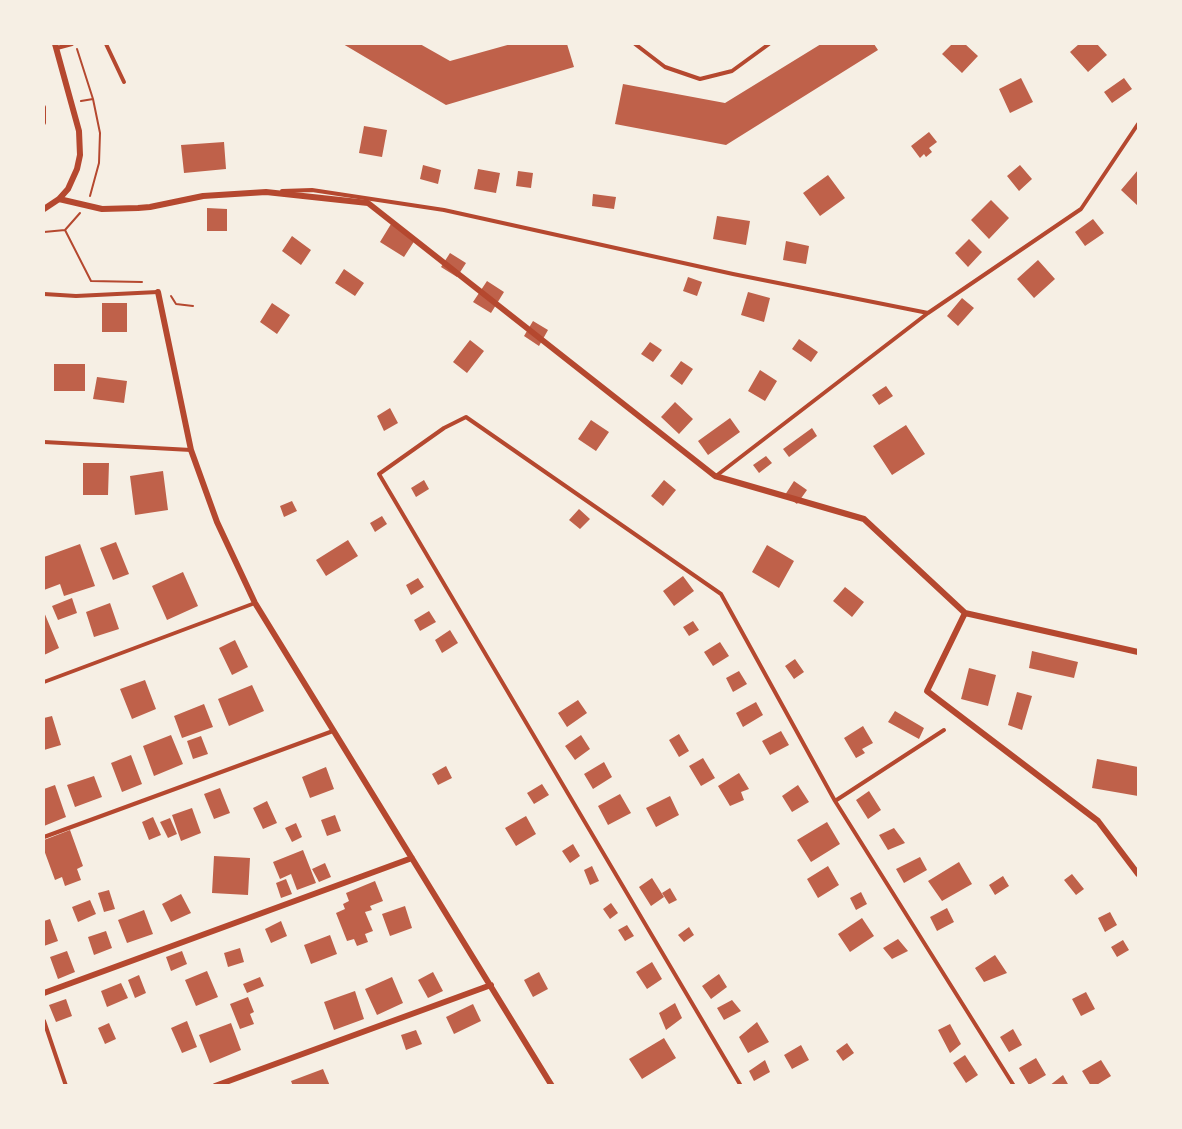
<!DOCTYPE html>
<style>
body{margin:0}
#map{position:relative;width:1182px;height:1129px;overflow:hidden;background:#f6efe4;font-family:Overpass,sans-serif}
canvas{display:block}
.frame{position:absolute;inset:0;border:45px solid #f6efe4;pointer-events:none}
</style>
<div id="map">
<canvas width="1182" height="1129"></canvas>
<div class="frame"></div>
</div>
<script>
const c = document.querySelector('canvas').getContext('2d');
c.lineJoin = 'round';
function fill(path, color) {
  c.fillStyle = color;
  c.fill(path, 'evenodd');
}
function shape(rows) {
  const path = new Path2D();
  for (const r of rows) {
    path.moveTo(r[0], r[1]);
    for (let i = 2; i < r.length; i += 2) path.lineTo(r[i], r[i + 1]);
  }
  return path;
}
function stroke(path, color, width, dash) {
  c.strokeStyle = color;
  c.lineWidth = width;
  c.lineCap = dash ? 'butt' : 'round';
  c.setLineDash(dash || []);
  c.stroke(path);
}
fill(shape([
 [343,44,420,44,450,61,511,44,567,44,574,67,446,105],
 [821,44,874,44,878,50,726,145,615,124,623,84,725,103],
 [952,44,965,44,978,56,962,73,942,54],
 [1079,44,1097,44,1107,55,1088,72,1070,52],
 [1021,78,1033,102,1010,113,999,89],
 [1124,78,1132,89,1112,103,1104,92],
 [364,126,387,130,382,157,359,153],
 [929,132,937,142,929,148,932,152,926,157,924,154,920,158,911,146],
 [224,142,226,169,184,173,181,145],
 [423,165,441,170,438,184,420,179],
 [1020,165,1032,179,1019,191,1007,176],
 [478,169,500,173,496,193,474,189],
 [1138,170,1138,206,1121,190],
 [518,171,533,173,531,188,516,186],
 [828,175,845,198,820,216,803,193],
 [593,194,616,197,614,209,592,206],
 [991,200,1009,218,989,239,971,220],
 [207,208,227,209,227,231,207,231],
 [717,216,750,221,746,245,713,239],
 [1093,219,1104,233,1085,246,1075,232],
 [391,224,415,240,404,257,380,242],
 [292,236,311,250,301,265,282,251],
 [969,239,982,252,968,267,955,253],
 [786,241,809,246,806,264,783,260],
 [450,253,466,263,457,277,441,267],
 [1038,260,1055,279,1034,298,1017,279],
 [344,269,364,283,355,296,335,283],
 [688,277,702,282,697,296,683,291],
 [487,281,504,292,491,313,473,302],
 [748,292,770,298,764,322,741,315],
 [962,298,974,308,958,326,947,316],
 [102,303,127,303,127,332,102,332],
 [272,303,290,315,277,334,260,322],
 [533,321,548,330,539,346,524,336],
 [799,339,818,352,811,362,792,349],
 [470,340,484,351,467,373,453,362],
 [650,342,662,350,653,362,641,354],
 [681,361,693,369,682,385,670,376],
 [54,364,85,364,85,391,54,391],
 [760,370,777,381,765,401,748,391],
 [97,377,127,381,124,403,93,399],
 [886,386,893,396,879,405,872,395],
 [675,402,693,419,679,434,661,417],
 [390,408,398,423,384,431,377,416],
 [730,418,740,432,708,455,698,441],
 [591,420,609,432,596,451,578,439],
 [906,425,925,454,892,475,873,446],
 [812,428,817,436,789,457,783,449],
 [766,456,772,463,759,473,753,465],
 [83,463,109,463,108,495,83,495],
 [163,471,168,510,135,515,130,476],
 [424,480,429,489,416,497,411,488],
 [664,480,676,490,663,506,651,496],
 [794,481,807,490,797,504,785,495],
 [292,501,297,511,284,517,280,506],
 [579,509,590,519,580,529,569,520],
 [382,516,387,524,375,532,370,523],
 [348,540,358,556,326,576,316,560],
 [116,542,129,574,113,580,100,548],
 [80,544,95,586,64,596,60,584,44,590,44,557],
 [767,545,794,561,779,588,752,572],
 [183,572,198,606,167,620,152,586],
 [683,576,694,591,674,606,663,591],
 [418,578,424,587,411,595,406,585],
 [845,587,864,602,852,617,833,601],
 [72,598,77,613,58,620,52,606],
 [110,603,119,629,94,637,86,612],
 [429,611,436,622,420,631,414,620],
 [44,612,59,648,44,655],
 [693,621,699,630,689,636,683,627],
 [450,630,458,643,442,653,435,640],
 [235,640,248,667,232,675,219,648],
 [720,642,729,656,713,666,704,652],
 [1032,651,1078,662,1074,678,1029,668],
 [795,659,804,672,794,679,785,666],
 [969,668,996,675,988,706,961,699],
 [739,671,747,684,733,692,726,678],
 [145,680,156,709,132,719,120,689],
 [252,685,264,711,229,726,218,699],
 [1017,692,1032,696,1022,730,1008,725],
 [578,700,587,713,567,727,558,713],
 [756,702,763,715,743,727,736,713],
 [204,704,213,727,182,738,174,716],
 [895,711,924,728,919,739,888,722],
 [52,716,61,745,44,750,44,718],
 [863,726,873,743,862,749,865,753,856,758,844,738],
 [781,731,789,745,770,755,762,741],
 [679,734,689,751,679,757,669,740],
 [171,735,183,764,154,776,143,746],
 [581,735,590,749,575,760,565,746],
 [201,736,208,754,193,759,187,741],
 [131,755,142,784,122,792,111,763],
 [703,758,715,778,701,786,689,766],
 [1097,759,1138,767,1138,796,1092,788],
 [604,762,612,777,593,789,584,774],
 [446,766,452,778,438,785,432,774],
 [326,767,334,789,310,798,302,777],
 [739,773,749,789,741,792,744,800,730,806,718,786],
 [94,776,102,797,75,807,67,785],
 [542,784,549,795,534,804,527,793],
 [55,785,66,817,44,826,44,789],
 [798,785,809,802,792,812,782,796],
 [220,788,230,813,214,819,204,794],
 [869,791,881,810,868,819,856,800],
 [620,794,631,813,608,825,598,806],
 [670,796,679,815,656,827,646,808],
 [267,801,277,823,263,829,253,808],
 [192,808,201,833,181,841,172,815],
 [335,815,341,831,327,836,321,820],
 [526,816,536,834,516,846,505,828],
 [153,817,161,835,149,840,142,822],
 [170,818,177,834,168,838,160,822],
 [827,822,840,844,811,862,797,840],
 [296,823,302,837,292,842,285,828],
 [894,828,905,843,888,850,879,835],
 [70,830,83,866,77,869,81,880,65,886,62,877,55,880,44,850,44,840],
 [573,844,580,856,570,863,562,851],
 [303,850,316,883,297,890,291,874,280,879,273,862],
 [214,856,250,858,248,895,212,893],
 [920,857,927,870,904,883,896,869],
 [959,862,972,884,942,901,928,881],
 [325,863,331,877,319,882,312,869],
 [592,866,599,881,590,885,584,870],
 [828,866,839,885,818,898,807,879],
 [1072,874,1084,889,1076,895,1064,880],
 [1003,876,1009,886,995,895,989,885],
 [652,878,664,897,651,906,639,887],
 [286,879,292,894,281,898,276,883],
 [375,881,383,901,370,906,372,910,365,912,373,931,365,934,368,942,357,946,354,939,347,941,336,913,345,909,343,904,349,901,346,893],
 [670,888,677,900,669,904,662,893],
 [109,890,115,909,104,912,98,893],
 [861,892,867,904,856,910,850,898],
 [181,894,191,913,171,922,162,904],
 [90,900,96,914,78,922,72,907],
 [611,903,618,913,610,919,603,909],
 [405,906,412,928,390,936,382,914],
 [947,908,954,922,937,931,930,917],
 [144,910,153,934,127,943,118,920],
 [1110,912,1117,925,1105,932,1098,918],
 [862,918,874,936,850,952,838,934],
 [50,919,58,941,44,946,44,921],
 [281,921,287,936,271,943,265,929],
 [627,925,634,936,625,941,618,930],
 [689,927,694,935,684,942,678,935],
 [106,931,112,948,94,955,88,937],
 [330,935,337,954,311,964,304,945],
 [898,939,908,951,892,959,883,948],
 [1123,940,1129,950,1117,957,1111,947],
 [240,948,244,962,228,967,224,953],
 [67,951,75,972,58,979,50,957],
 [182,951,187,964,171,971,166,957],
 [995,955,1007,973,984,982,975,968],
 [652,962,662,979,647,989,636,972],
 [207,971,218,997,196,1006,185,980],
 [433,972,443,991,428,998,418,980],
 [539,972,548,989,533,997,524,980],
 [719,974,727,987,711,999,702,986],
 [139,975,146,993,135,998,128,980],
 [260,977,264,986,247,993,243,984],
 [392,977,403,1003,377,1015,365,989],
 [121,983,128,998,107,1007,101,991],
 [355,991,364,1019,334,1030,324,1002],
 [1086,992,1095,1009,1081,1016,1072,999],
 [248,997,254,1012,250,1014,254,1024,240,1029,230,1004],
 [66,999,72,1016,56,1022,49,1005],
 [732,1000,741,1011,724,1020,717,1008],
 [675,1003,682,1018,666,1030,659,1013],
 [473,1004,481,1021,454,1034,446,1017],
 [187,1021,197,1047,182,1053,171,1028],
 [757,1022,769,1042,748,1053,739,1037],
 [109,1023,116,1039,105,1044,98,1028],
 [231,1023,241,1050,210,1063,199,1035],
 [950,1024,961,1044,950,1053,938,1030],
 [1013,1029,1022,1045,1009,1052,1000,1037],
 [416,1030,422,1044,406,1050,401,1035],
 [664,1038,676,1058,642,1079,629,1059],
 [847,1043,854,1053,843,1061,836,1051],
 [801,1045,809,1060,792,1069,784,1055],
 [965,1055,978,1075,966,1083,953,1063],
 [1036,1058,1046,1075,1029,1085,1019,1068],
 [765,1060,770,1072,754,1081,749,1071],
 [1101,1060,1111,1076,1095,1086,1091,1086,1082,1071],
 [323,1069,330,1086,293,1086,291,1081],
 [1063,1075,1069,1086,1049,1086]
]), '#bf614a');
stroke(shape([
 [77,49,93,99,81,101],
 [90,196,99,163,100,133,93,99],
 [65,230,91,281,142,282],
 [44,232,65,230,80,213],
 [171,296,176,304,193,306]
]), '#b5482f', 2);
stroke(shape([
 [106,44,124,82],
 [635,44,665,67,700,79,732,71,769,44],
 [57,48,72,44],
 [44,107,44,123],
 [282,191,312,190,444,210,733,274,928,313],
 [44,294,76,296,158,292],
 [44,442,191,450],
 [716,476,928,313,1081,209,1138,124],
 [44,682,255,603],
 [835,801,944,730],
 [44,837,333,731],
 [44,1021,66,1086],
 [741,1086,379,474,444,428,466,417,721,594,835,801,1014,1086]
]), '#b5482f', 4);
stroke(shape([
 [59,199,102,209,138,208,150,207,203,196,266,192,368,203,715,476,864,519,965,613],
 [44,209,59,199,68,189,77,169,80,155,79,131,55,44],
 [158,292,191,450,217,522,255,603,552,1086],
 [1138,652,965,613,927,691,1098,821,1138,874],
 [44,993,412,858],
 [215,1086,491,985]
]), '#b5482f', 6);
</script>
